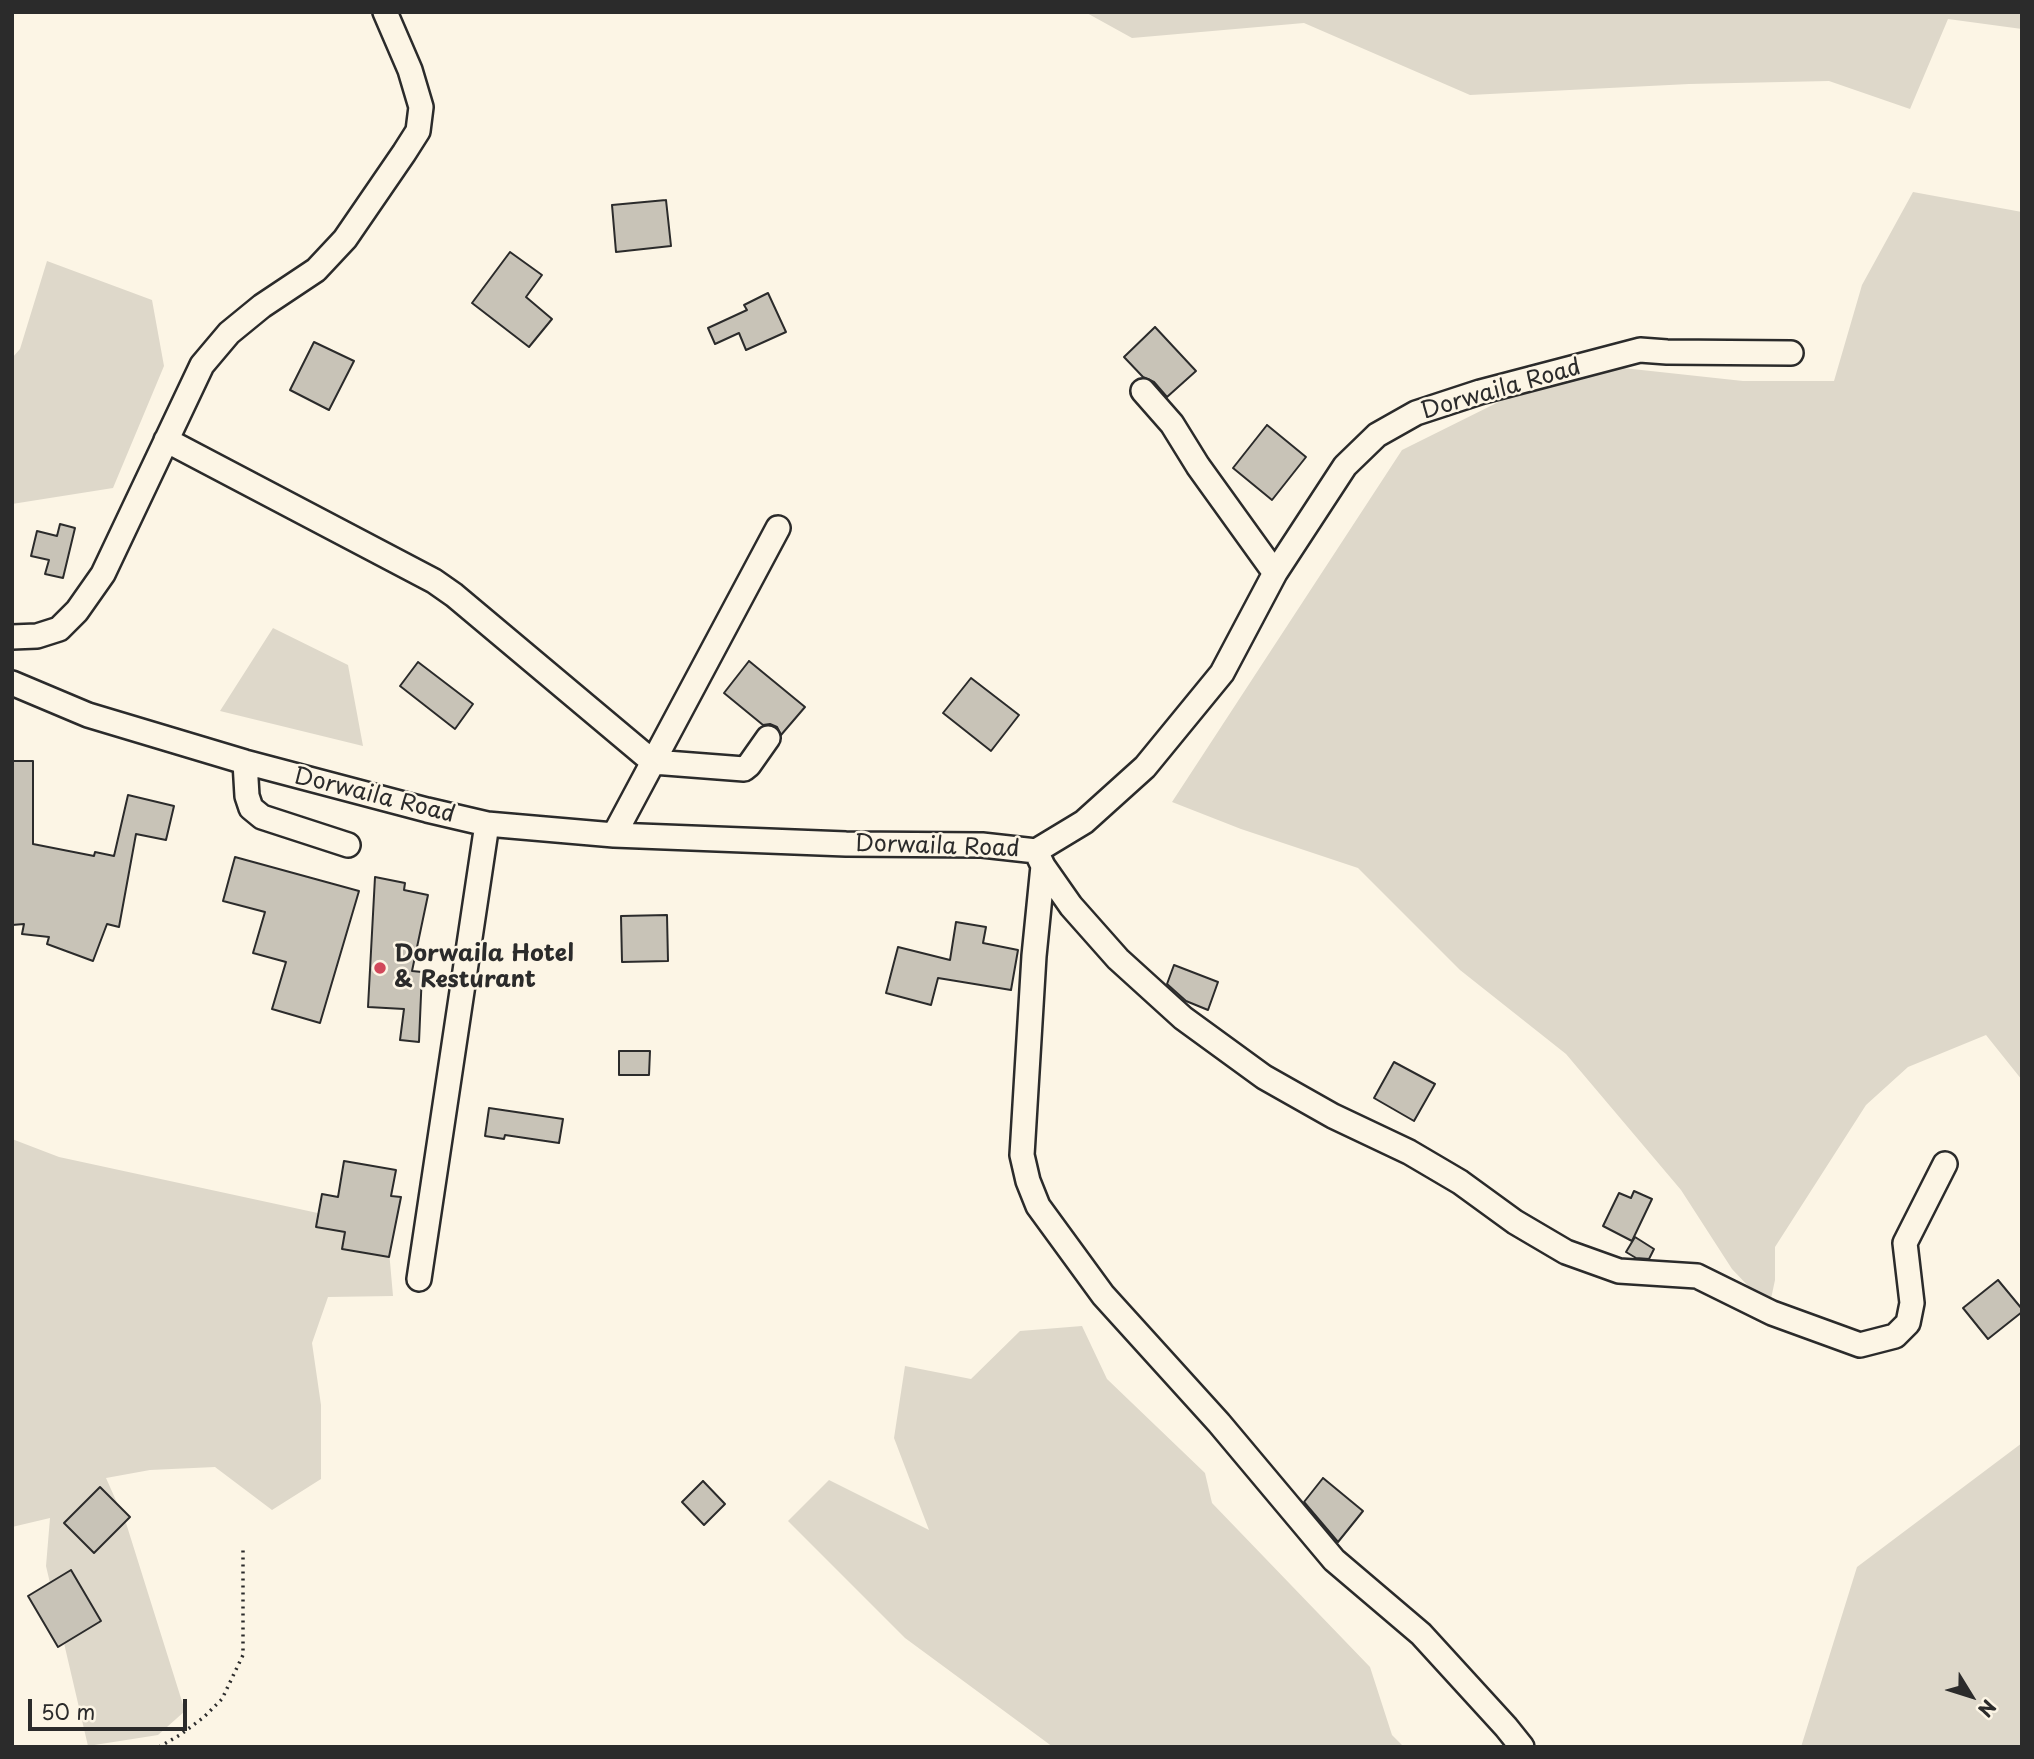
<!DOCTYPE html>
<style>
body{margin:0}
#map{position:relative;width:2034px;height:1759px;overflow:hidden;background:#fcf5e5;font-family:"Playpen Sans",sans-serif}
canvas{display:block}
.frame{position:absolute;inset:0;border:14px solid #2b2b2b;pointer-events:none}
.north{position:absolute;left:1936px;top:1661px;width:70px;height:70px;-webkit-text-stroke:5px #fcf5e5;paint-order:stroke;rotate:128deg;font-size:19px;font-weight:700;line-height:28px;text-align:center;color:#2b2b2b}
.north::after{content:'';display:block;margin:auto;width:24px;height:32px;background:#2b2b2b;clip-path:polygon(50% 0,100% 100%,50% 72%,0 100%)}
.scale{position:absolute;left:28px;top:1699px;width:159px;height:32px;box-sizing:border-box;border:4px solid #2b2b2b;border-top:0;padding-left:9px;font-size:21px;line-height:24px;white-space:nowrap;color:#2b2b2b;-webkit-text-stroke:5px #fcf5e5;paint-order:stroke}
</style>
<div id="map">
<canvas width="2034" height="1759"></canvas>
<div class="frame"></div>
<div class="north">N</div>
<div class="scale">50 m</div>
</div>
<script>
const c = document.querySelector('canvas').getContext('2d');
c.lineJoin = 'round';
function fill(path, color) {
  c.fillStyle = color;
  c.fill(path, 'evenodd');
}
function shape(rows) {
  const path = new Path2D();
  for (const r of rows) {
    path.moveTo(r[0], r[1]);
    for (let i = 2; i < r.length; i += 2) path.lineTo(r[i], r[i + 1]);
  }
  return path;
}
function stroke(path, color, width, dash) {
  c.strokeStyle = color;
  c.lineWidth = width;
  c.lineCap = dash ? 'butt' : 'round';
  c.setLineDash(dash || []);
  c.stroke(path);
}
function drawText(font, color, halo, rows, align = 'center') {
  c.font = font + ' "Playpen Sans",sans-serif';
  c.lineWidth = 5;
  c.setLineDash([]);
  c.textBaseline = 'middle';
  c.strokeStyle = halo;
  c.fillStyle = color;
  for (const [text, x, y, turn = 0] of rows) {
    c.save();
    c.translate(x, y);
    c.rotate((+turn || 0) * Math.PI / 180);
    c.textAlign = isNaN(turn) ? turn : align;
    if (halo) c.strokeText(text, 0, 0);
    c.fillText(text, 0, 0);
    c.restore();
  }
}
fill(shape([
 [1085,12,2022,12,2022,29,1948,19,1910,109,1829,81,1689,84,1470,95,1304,23,1132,38],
 [1913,192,2022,212,2022,1080,1986,1035,1908,1067,1866,1105,1775,1247,1775,1280,1769,1308,1732,1269,1681,1190,1566,1054,1460,970,1358,868,1241,829,1172,802,1402,450,1577,363,1743,381,1834,381,1862,285],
 [47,261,152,300,164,366,113,488,12,504,12,358,20,349],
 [273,628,348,665,363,746,220,711],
 [12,1139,59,1157,387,1228,393,1296,328,1297,312,1343,321,1405,321,1479,272,1510,215,1467,150,1470,106,1478,126,1523,185,1711,158,1735,88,1746,46,1566,50,1518,12,1527],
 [1082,1326,1107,1379,1205,1473,1212,1503,1370,1667,1392,1735,1404,1747,1053,1747,905,1638,788,1521,829,1480,929,1530,894,1438,905,1366,971,1379,1020,1331],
 [2022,1443,2022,1747,1801,1747,1857,1567]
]), '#ded8ca');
const building = shape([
 [666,200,671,246,616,252,612,205,666,200],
 [510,252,542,275,526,297,552,319,529,347,472,303,510,252],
 [768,293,786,332,746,350,739,333,715,344,708,328,747,310,744,305,768,293],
 [1155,327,1196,371,1167,397,1154,382,1143,377,1124,357,1155,327],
 [314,342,354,361,329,410,290,390,314,342],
 [1267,425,1306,457,1272,500,1233,468,1267,425],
 [60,524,75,528,63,578,45,574,49,560,31,556,37,531,57,536,60,524],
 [749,661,805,707,781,735,777,727,770,724,763,725,724,693,749,661],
 [418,662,473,704,455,729,400,686,418,662],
 [971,678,1019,715,991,751,943,713,971,678],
 [12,761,33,761,33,844,94,856,95,852,114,856,128,795,174,806,166,840,136,834,119,927,107,924,93,961,47,944,49,937,22,934,24,924,12,925,12,761],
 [235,857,359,891,320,1023,272,1009,286,962,253,953,265,912,223,901,235,857],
 [375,877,405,883,404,890,428,895,412,971,422,972,419,1042,400,1040,404,1009,368,1007,375,877],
 [667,915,668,961,622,962,621,916,667,915],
 [956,922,986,927,983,943,1018,950,1011,990,938,978,931,1005,886,993,898,947,950,960,956,922],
 [1174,965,1218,982,1208,1010,1186,1001,1167,984,1174,965],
 [619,1051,650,1051,649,1075,619,1075,619,1051],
 [1394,1062,1435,1084,1414,1121,1374,1098,1394,1062],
 [489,1108,563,1119,559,1143,505,1135,504,1139,485,1136,489,1108],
 [344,1161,396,1170,391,1196,401,1197,389,1257,342,1249,345,1232,316,1227,322,1194,338,1197,344,1161],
 [1634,1191,1652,1199,1632,1241,1603,1226,1619,1193,1631,1198,1634,1191],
 [1635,1237,1654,1249,1649,1259,1636,1258,1626,1252,1635,1237],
 [1998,1280,2022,1309,2022,1312,1988,1339,1963,1308,1998,1280],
 [1323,1478,1363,1511,1338,1542,1304,1502,1323,1478],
 [703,1481,725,1504,704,1525,682,1502,703,1481],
 [100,1487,130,1517,94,1553,64,1523,100,1487],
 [71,1570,101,1621,58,1647,28,1596,71,1570]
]);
fill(building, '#c8c3b7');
stroke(building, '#2b2b2b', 2);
const minor = shape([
 [1143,391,1172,424,1198,466,1275,573],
 [166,440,434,581,454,595,653,762,744,769,749,765,768,738],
 [12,637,37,636,59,629,77,611,103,574,202,365,229,333,262,306,316,270,345,239,404,153,418,131,421,107,410,70,385,12],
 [12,683,88,715,245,762,427,810,487,824,614,835,846,844,982,845,1036,851,1084,822,1145,767,1222,673,1275,573,1345,466,1377,435,1416,413,1480,392,1640,350,1667,352,1791,353],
 [245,762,247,796,251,808,262,817,348,845],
 [614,835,778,528],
 [1036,851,1043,866,1071,906,1118,959,1183,1018,1264,1077,1333,1116,1409,1152,1460,1182,1515,1222,1566,1252,1619,1271,1697,1276,1772,1313,1860,1345,1895,1336,1908,1323,1912,1303,1905,1243,1945,1164],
 [1043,866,1034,956,1022,1155,1028,1181,1038,1206,1103,1295,1219,1423,1334,1560,1421,1634,1506,1727,1522,1747],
 [419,1279,487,824]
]);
stroke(minor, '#2b2b2b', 28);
stroke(shape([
 [159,1747,180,1735,204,1717,222,1699,243,1655,243,1547]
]), '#2b2b2b', 3.5, [2, 5]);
stroke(minor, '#fcf5e5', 23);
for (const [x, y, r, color] of [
 [380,968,7,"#d1495b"]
]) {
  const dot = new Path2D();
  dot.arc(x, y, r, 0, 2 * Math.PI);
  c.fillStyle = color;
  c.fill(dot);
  stroke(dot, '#fcf5e5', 2.5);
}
drawText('23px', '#2b2b2b', '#fcf5e5', [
 ["Dorwaila Road",1501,390,-16],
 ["Dorwaila Road",374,796,14],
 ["Dorwaila Road",937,847,2]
]);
drawText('bold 23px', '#2b2b2b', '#fcf5e5', [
 ["Dorwaila Hotel",394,955],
 ["& Resturant",394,981]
], 'left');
</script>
